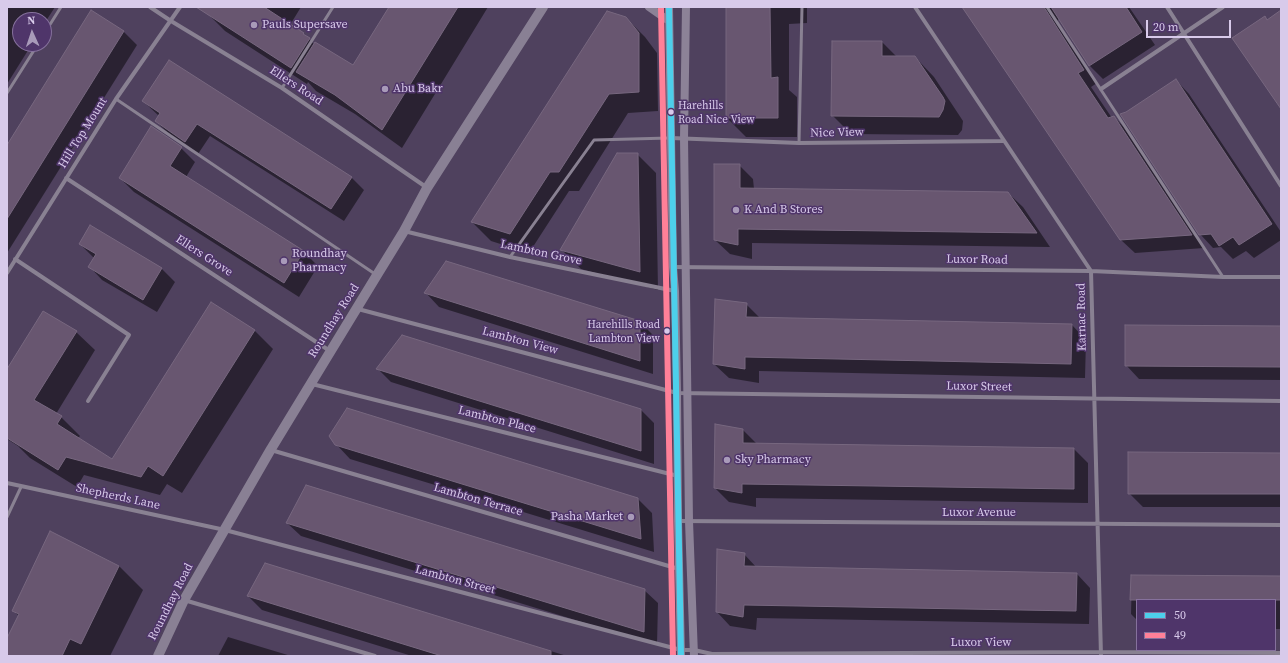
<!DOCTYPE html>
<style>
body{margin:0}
#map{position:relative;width:1288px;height:663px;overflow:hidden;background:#4f415e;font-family:"Source Serif 4",serif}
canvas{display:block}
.frame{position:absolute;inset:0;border:8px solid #d8caea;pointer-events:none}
.legend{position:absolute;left:1136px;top:599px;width:140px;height:52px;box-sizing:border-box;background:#4f356a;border:1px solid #86719d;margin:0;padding:5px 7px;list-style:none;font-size:12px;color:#d8caea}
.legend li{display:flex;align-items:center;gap:8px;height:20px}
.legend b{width:20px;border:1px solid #86719d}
.north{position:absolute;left:12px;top:12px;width:40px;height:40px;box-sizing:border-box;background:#4f356a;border:1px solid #86719d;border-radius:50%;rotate:357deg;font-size:11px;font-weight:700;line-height:16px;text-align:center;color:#d8caea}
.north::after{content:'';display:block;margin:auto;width:14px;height:18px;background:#a89ab9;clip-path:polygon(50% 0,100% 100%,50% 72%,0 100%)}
.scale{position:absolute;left:1146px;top:20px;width:85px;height:18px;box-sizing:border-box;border:2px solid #d8caea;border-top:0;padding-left:5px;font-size:12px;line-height:14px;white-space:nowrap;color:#d8caea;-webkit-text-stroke:3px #4f356a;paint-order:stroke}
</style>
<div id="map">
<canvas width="1288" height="663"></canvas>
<div class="frame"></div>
<ul class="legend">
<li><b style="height:5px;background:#4dcfeb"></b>50</li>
<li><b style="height:5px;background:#ff8098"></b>49</li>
</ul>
<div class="north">N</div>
<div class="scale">20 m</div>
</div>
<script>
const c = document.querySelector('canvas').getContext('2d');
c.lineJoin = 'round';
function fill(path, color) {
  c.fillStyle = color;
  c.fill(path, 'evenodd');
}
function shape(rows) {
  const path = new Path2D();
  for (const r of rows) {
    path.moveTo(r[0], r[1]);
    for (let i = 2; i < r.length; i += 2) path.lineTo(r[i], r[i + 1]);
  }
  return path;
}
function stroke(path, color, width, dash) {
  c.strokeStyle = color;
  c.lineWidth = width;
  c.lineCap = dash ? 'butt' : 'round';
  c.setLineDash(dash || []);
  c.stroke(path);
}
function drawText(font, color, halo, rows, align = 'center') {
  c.font = font + ' "Source Serif 4",serif';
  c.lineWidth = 3;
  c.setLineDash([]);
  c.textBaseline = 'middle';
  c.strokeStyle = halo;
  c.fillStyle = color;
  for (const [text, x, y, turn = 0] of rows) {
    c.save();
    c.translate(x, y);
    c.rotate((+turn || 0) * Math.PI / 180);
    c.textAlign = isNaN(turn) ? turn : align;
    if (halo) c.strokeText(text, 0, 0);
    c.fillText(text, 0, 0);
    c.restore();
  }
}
fill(shape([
 [7,7,55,7,44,24,44,20,20,20,20,44,32,44,7,84],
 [214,7,301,7,290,25,303,34,314,44,354,66,390,7,488,7,402,148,355,114,316,91,308,82,307,84,225,31,209,15],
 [726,7,807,7,807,23,789,24,789,90,797,97,797,137,746,137,727,118],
 [963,7,1129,7,1155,45,1103,79,1090,66,1059,18,1057,22,1097,83,1091,87,1112,118,1114,117,1128,131,1204,248,1135,253,1121,240],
 [626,18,645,37,657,53,658,111,628,113,579,191,569,191,529,253,491,241,472,222],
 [123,31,137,45,7,253,7,147],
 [833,42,882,42,897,57,915,57,934,77,963,121,962,130,958,135,851,134,832,115],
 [1176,80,1189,94,1281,232,1281,240,1254,258,1246,251,1233,259,1221,247,1213,248,1200,234],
 [143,101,351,177,364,190,344,221,210,136,198,154,169,134,156,121,159,116],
 [181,148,195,162,186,177,304,252,318,266,299,297,134,192,120,178],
 [637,154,656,173,658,290,581,269,562,250],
 [739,165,753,179,754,189,1008,193,1023,207,1050,247,752,243,752,259,730,254,715,240],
 [91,226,162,269,175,282,157,312,102,280,89,266,94,258,80,244],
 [426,293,640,322,653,335,653,374,439,307],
 [746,304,760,318,1072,325,1086,340,1085,378,759,371,759,383,729,378,714,364],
 [1281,327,1281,380,1139,379,1126,365],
 [254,330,273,349,182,493,167,484,160,495,84,475,77,487,30,458,18,446,7,439,7,371,76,332,95,350,56,414,61,417,80,436,78,438,113,460],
 [378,369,641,410,654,423,654,464,391,382],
 [743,430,757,444,1074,449,1088,463,1088,503,756,498,756,507,729,502,715,488],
 [336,444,638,499,652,513,654,552,350,459],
 [1281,454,1281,507,1143,507,1129,493],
 [287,523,644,590,658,603,657,645,301,536],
 [51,533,119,566,143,590,110,656,7,656,7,640,19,616,13,610],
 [744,554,757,568,1077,574,1090,588,1089,624,757,618,756,630,730,626,717,612],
 [265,564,567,656,412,656,262,610,248,596],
 [1132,576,1281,577,1281,629,1275,629,1275,600,1137,600,1137,620,1131,614],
 [228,637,291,656,218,656]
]), '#0007');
const building = shape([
 [196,7,264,7,304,33,303,34,310,38,291,68,196,7],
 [389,7,458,7,382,130,335,95,296,72,315,42,353,65,389,7],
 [726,7,770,7,771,78,778,77,778,118,726,118,726,7],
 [962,7,1044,7,1084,70,1078,73,1108,118,1114,116,1192,235,1120,240,962,7],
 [1051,7,1126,7,1142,32,1089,66,1051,7],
 [91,10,124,31,7,219,7,145,91,10],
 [1281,10,1281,109,1232,38,1265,16,1267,20,1281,10],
 [607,11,626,17,639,33,639,92,609,94,559,172,550,172,510,234,471,222,607,11],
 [832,41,882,41,882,56,915,56,943,97,945,101,943,110,939,117,831,116,832,41],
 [169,60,352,177,331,209,197,124,185,142,155,121,160,113,142,101,169,60],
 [1176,79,1272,224,1239,245,1233,237,1219,246,1211,234,1199,235,1120,114,1126,112,1176,79],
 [151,126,182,147,170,166,304,251,284,283,119,178,151,126],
 [617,153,638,153,640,272,560,250,617,153],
 [714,164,740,164,740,188,1008,192,1037,233,738,229,738,245,714,240,714,164],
 [90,225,162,268,143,300,88,267,96,254,79,244,90,225],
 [446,261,640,321,640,361,424,293,446,261],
 [715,299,747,303,746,317,1072,324,1071,364,745,357,745,369,713,364,715,299],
 [211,302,255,330,163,476,148,466,141,477,66,457,58,470,7,438,7,369,43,311,77,331,34,400,62,416,57,424,112,459,211,302],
 [1125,325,1281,326,1281,367,1125,366,1125,325],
 [402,335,641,409,641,451,376,369,402,335],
 [347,408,638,498,641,539,335,445,329,436,347,408],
 [715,424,743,429,743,443,1074,448,1074,489,742,484,742,493,714,488,715,424],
 [1128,452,1281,453,1281,494,1128,494,1128,452],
 [306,485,645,589,644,632,286,523,306,485],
 [50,531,119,566,81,644,70,639,62,656,7,656,7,638,19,614,12,611,50,531],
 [717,549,745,553,744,566,1077,573,1076,611,744,605,743,617,716,612,717,549],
 [265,563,551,651,551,656,442,656,247,596,265,563],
 [1131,575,1281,576,1281,600,1130,600,1131,575]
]);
fill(building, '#685670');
stroke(building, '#77677f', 1);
stroke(shape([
 [1047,7,1223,277],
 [44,34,61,7],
 [282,88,333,7],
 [7,93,38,44],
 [116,99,375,274],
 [799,143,802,7],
 [510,257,594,140,669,138],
 [7,517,21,487]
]), '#898192', 3);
stroke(shape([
 [150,7,171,21,282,88,426,187],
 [915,7,1091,271,1101,656],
 [1167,7,1281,186],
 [1101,89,1223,7],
 [671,138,799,143,1003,141],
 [66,178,330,351],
 [404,231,510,257,675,291],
 [15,259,129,335,88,401],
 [673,267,1091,271,1223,277,1281,277],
 [7,273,116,99,180,7],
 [358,309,677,393,1281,401],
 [312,384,678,476],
 [271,450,679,569],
 [7,483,225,530,681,650,694,650,712,654,1101,652,1281,653],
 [678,521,1281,525],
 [184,600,375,656]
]), '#898192', 4);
stroke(shape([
 [649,7,669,21],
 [669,7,673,267,675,291,677,393,678,521,681,656],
 [686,7,684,138,689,521,694,656]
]), '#8c8297', 8);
stroke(shape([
 [158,656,184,600,271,449,377,275,404,231,427,188,543,7]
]), '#898094', 10);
stroke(shape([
 [669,7,681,656]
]), '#4dcfeb', 6);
stroke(shape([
 [661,7,673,656]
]), '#ff8098', 6);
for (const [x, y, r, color] of [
 [254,25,4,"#a89ab9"],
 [385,89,4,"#a89ab9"],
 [671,112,3.5,"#d8caea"],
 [736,210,4,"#a89ab9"],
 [284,261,4,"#a89ab9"],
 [667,331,3.5,"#d8caea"],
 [727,460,4,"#a89ab9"],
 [631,517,4,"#a89ab9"]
]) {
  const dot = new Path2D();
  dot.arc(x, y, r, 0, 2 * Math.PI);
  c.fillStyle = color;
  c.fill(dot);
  stroke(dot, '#4f356a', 1.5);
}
drawText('11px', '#d8caea', '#4f356a', [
 ["Harehills",678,106],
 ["Road Nice View",678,120],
 ["Harehills Road",660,325,"right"],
 ["Lambton View",660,339,"right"]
], 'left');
drawText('12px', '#d8caea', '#4f356a', [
 ["Pauls Supersave",262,25],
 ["Abu Bakr",393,89],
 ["K And B Stores",744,210],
 ["Roundhay",292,254],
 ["Pharmacy",292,268],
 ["Sky Pharmacy",735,460],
 ["Pasha Market",623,517,"right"]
], 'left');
drawText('12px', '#d8caea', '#4f356a', [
 ["Ellers Road",296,86,33],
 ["Hill Top Mount",83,133,-58],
 ["Nice View",837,133,-1],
 ["Lambton Grove",541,253,12],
 ["Ellers Grove",204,256,33],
 ["Luxor Road",977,260,1],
 ["Karnac Road",1082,317,-91],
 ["Roundhay Road",334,321,-58],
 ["Lambton View",520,341,15],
 ["Luxor Street",979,387,1],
 ["Lambton Place",497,420,14],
 ["Shepherds Lane",118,497,12],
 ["Lambton Terrace",478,500,16],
 ["Luxor Avenue",979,513],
 ["Lambton Street",455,580,15],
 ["Roundhay Road",171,602,-63],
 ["Luxor View",981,643]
]);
</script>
